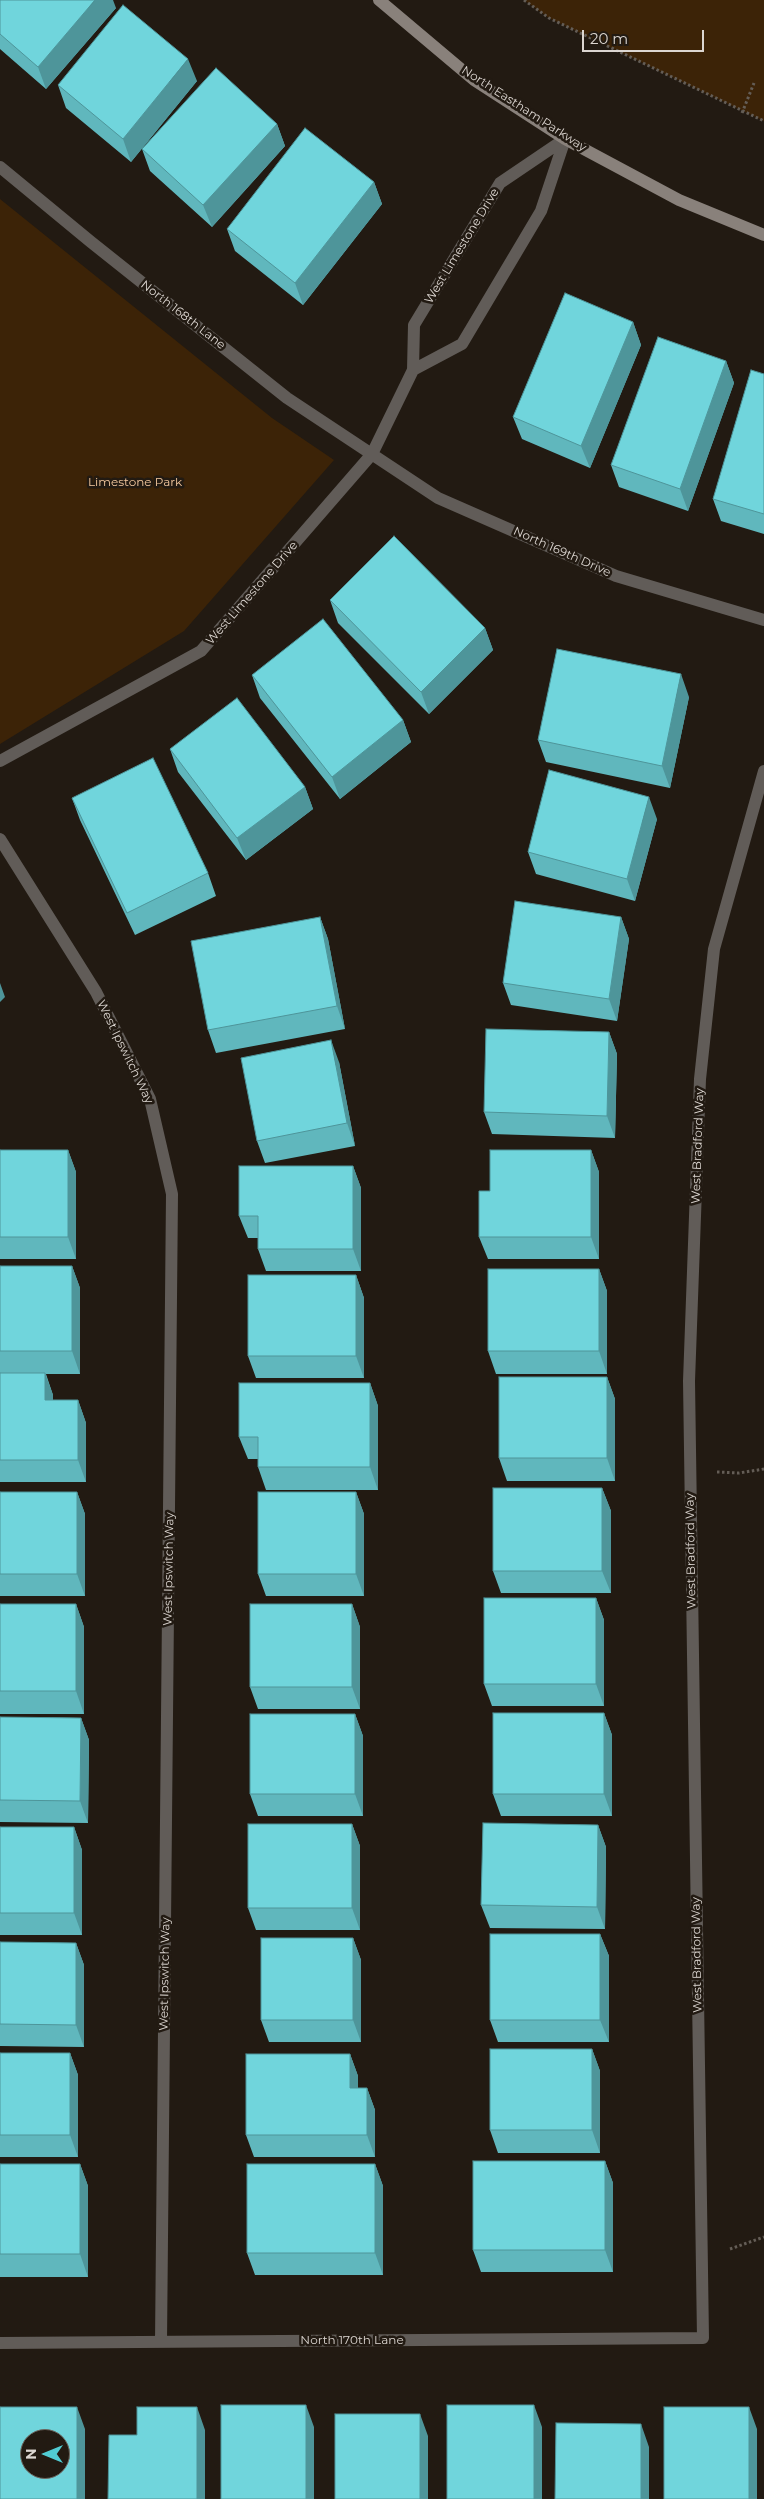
<!DOCTYPE html>
<style>
body{margin:0}
#map{position:relative;width:764px;height:2499px;overflow:hidden;background:#221a12;font-family:Montserrat,sans-serif}
canvas{display:block}
.north{position:absolute;left:20px;top:2429px;width:50px;height:50px;box-sizing:border-box;background:#221a12;border:1px solid #6c655e;border-radius:50%;rotate:270deg;font-size:14px;font-weight:700;line-height:20px;text-align:center;color:#dcd6d1}
.north::after{content:'';display:block;margin:auto;width:18px;height:22px;background:#51ccd3;clip-path:polygon(50% 0,100% 100%,50% 72%,0 100%)}
.scale{position:absolute;left:582px;top:30px;width:122px;height:22px;box-sizing:border-box;border:2px solid #dcd6d1;border-top:0;padding-left:6px;font-size:15px;line-height:18px;white-space:nowrap;color:#dcd6d1;-webkit-text-stroke:4px #221a12;paint-order:stroke}
</style>
<div id="map">
<canvas width="764" height="2499"></canvas>
<div class="north">N</div>
<div class="scale">20 m</div>
</div>
<script>
const c = document.querySelector('canvas').getContext('2d');
c.lineJoin = 'round';
function fill(path, color) {
  c.fillStyle = color;
  c.fill(path, 'evenodd');
}
function shape(rows) {
  const path = new Path2D();
  for (const r of rows) {
    path.moveTo(r[0], r[1]);
    for (let i = 2; i < r.length; i += 2) path.lineTo(r[i], r[i + 1]);
  }
  return path;
}
function stroke(path, color, width, dash) {
  c.strokeStyle = color;
  c.lineWidth = width;
  c.lineCap = dash ? 'butt' : 'round';
  c.setLineDash(dash || []);
  c.stroke(path);
}
function drawText(font, color, halo, rows, align = 'center') {
  c.font = font + ' Montserrat,sans-serif';
  c.lineWidth = 5;
  c.setLineDash([]);
  c.textBaseline = 'middle';
  c.strokeStyle = halo;
  c.fillStyle = color;
  for (const [text, x, y, turn = 0] of rows) {
    c.save();
    c.translate(x, y);
    c.rotate((+turn || 0) * Math.PI / 180);
    c.textAlign = isNaN(turn) ? turn : align;
    if (halo) c.strokeText(text, 0, 0);
    c.fillText(text, 0, 0);
    c.restore();
  }
}
fill(shape([
 [524,0,764,0,764,121,549,18],
 [0,199,272,418,334,460,184,631,0,744]
]), '#3c2307');
stroke(shape([
 [524,0,549,18,764,121],
 [742,113,754,83],
 [717,1472,739,1473,764,1469],
 [730,2249,764,2237]
]), '#645d56', 3, [2.5, 2.5]);
stroke(shape([
 [0,167,91,242,287,398,438,498,616,576,764,620],
 [413,370,462,344,541,211,565,139],
 [0,761,201,651,372,454,413,370,414,325,500,183,565,139],
 [0,839,96,992,150,1099,172,1194,161,2341],
 [0,2343,703,2338,689,1381,700,1079,714,949,764,771]
]), '#615c58', 12);
stroke(shape([
 [379,0,474,80,565,139,679,200,764,235]
]), '#89817b', 12);
fill(shape([
 [0,0,116,8,46,89,0,49],
 [197,81,131,162,66,108,58,85],
 [277,124,285,146,212,227,150,171,142,149],
 [374,182,382,204,303,305,235,251,227,229],
 [633,322,641,345,590,468,522,439,513,417],
 [726,361,734,383,688,511,619,487,611,465],
 [764,374,764,534,721,521,713,499],
 [330,600,485,628,493,650,429,714,338,623],
 [252,675,403,720,411,742,340,799,260,698],
 [689,697,670,788,546,762,538,740],
 [170,749,305,787,313,809,246,860,178,772],
 [72,798,208,873,216,896,135,935,80,820],
 [657,819,635,901,536,874,528,852],
 [320,917,328,939,345,1029,216,1053,208,1030],
 [621,917,629,939,617,1021,511,1005,503,983],
 [609,1032,617,1054,615,1138,492,1134,484,1112],
 [339,1062,355,1146,265,1163,257,1141],
 [0,1150,68,1150,76,1172,76,1259,0,1259],
 [591,1150,599,1172,599,1259,488,1259,479,1237,490,1191],
 [353,1166,361,1188,361,1271,266,1271,258,1249,258,1238,248,1238,239,1216],
 [0,1266,72,1266,80,1288,80,1374,46,1374,53,1395,53,1400,78,1400,86,1423,86,1482,0,1482],
 [599,1269,607,1291,607,1374,496,1374,488,1351],
 [356,1275,364,1298,364,1378,256,1378,248,1356],
 [607,1377,615,1399,615,1481,507,1481,499,1458],
 [370,1383,378,1406,378,1490,266,1490,258,1467,258,1459,248,1459,239,1437],
 [602,1488,611,1511,611,1593,501,1593,493,1571],
 [0,1492,77,1492,85,1514,85,1596,0,1596],
 [356,1492,364,1514,364,1596,266,1596,258,1574],
 [596,1598,604,1620,604,1706,492,1706,484,1684],
 [0,1604,76,1604,84,1627,84,1714,0,1714],
 [352,1604,360,1627,360,1709,258,1709,250,1687],
 [604,1713,612,1735,612,1816,501,1816,493,1794],
 [355,1714,363,1736,363,1816,258,1816,250,1794],
 [0,1717,81,1718,89,1740,88,1823,0,1822],
 [352,1824,360,1846,360,1930,256,1930,248,1908],
 [598,1825,606,1847,605,1929,490,1928,481,1905],
 [0,1827,74,1827,82,1850,82,1935,0,1935],
 [600,1934,609,1956,609,2042,498,2042,490,2020],
 [353,1938,361,1960,361,2042,269,2042,261,2020],
 [0,1942,76,1943,84,1965,84,2047,0,2046],
 [592,2049,600,2071,600,2153,498,2153,490,2130],
 [0,2053,70,2053,78,2075,78,2157,0,2157],
 [350,2054,358,2076,358,2088,367,2088,375,2110,375,2157,254,2157,246,2135],
 [605,2161,613,2183,613,2272,481,2272,473,2250],
 [0,2164,80,2164,88,2186,88,2277,0,2277],
 [375,2164,383,2186,383,2275,255,2275,247,2253]
]), '#60b7bd');
fill(shape([
 [95,0,113,0,116,8,46,89,38,67],
 [188,59,197,81,131,162,123,139],
 [277,124,285,146,212,227,203,205],
 [374,182,382,204,303,305,295,283],
 [633,322,641,345,590,468,581,446],
 [726,361,734,383,688,511,680,489],
 [485,628,493,650,429,714,421,692],
 [681,674,689,697,670,788,662,766],
 [403,720,411,742,340,799,332,777],
 [305,787,313,809,246,860,237,838],
 [649,797,657,819,635,901,627,879],
 [320,917,328,939,345,1029,337,1006],
 [621,917,629,939,617,1021,609,999],
 [0,983,5,997,0,1002],
 [609,1032,617,1054,615,1138,607,1116],
 [331,1040,339,1062,355,1146,347,1123],
 [68,1150,76,1172,76,1259,68,1237],
 [591,1150,599,1172,599,1259,591,1237],
 [353,1166,361,1188,361,1271,353,1249],
 [72,1266,80,1288,80,1374,72,1351],
 [599,1269,607,1291,607,1374,599,1351],
 [356,1275,364,1298,364,1378,356,1356],
 [45,1373,53,1395,53,1423,45,1400],
 [607,1377,615,1399,615,1481,607,1458],
 [370,1383,378,1406,378,1490,370,1467],
 [78,1400,86,1423,86,1482,78,1460],
 [602,1488,611,1511,611,1593,602,1571],
 [77,1492,85,1514,85,1596,77,1574],
 [356,1492,364,1514,364,1596,356,1574],
 [596,1598,604,1620,604,1706,596,1684],
 [76,1604,84,1627,84,1714,76,1691],
 [352,1604,360,1627,360,1709,352,1687],
 [604,1713,612,1735,612,1816,604,1794],
 [355,1714,363,1736,363,1816,355,1794],
 [81,1718,89,1740,88,1823,80,1801],
 [352,1824,360,1846,360,1930,352,1908],
 [598,1825,606,1847,605,1929,597,1907],
 [74,1827,82,1850,82,1935,74,1913],
 [600,1934,609,1956,609,2042,600,2020],
 [353,1938,361,1960,361,2042,353,2020],
 [76,1943,84,1965,84,2047,76,2025],
 [592,2049,600,2071,600,2153,592,2130],
 [70,2053,78,2075,78,2157,70,2135],
 [350,2054,358,2076,358,2110,350,2088],
 [367,2088,375,2110,375,2157,367,2135],
 [605,2161,613,2183,613,2272,605,2250],
 [80,2164,88,2186,88,2277,80,2254],
 [375,2164,383,2186,383,2275,375,2253],
 [306,2405,314,2427,314,2499,306,2499],
 [534,2405,542,2427,542,2499,534,2499],
 [77,2407,85,2429,85,2499,77,2499],
 [197,2407,205,2430,205,2499,197,2499],
 [749,2407,757,2429,757,2499,749,2499],
 [420,2414,428,2436,428,2499,420,2499],
 [641,2424,649,2447,649,2499,641,2499]
]), '#4e959a');
const building = shape([
 [0,0,95,0,38,67,0,34,0,0],
 [123,5,188,59,123,139,58,85,123,5],
 [216,68,277,124,203,205,142,149,216,68],
 [305,128,374,182,295,283,227,229,305,128],
 [565,293,633,322,581,446,513,417,565,293],
 [658,337,726,361,680,489,611,465,658,337],
 [751,370,764,374,764,514,713,499,751,370],
 [394,536,485,628,421,692,330,600,394,536],
 [323,619,403,720,332,777,252,675,323,619],
 [557,649,681,674,662,766,538,740,557,649],
 [237,698,305,787,237,838,170,749,237,698],
 [153,758,208,873,127,913,72,798,153,758],
 [549,770,649,797,627,879,528,852,549,770],
 [515,901,621,917,609,999,503,983,515,901],
 [320,917,337,1006,208,1030,191,941,320,917],
 [486,1029,609,1032,607,1116,484,1112,486,1029],
 [331,1040,347,1123,257,1141,241,1058,331,1040],
 [0,1150,68,1150,68,1237,0,1237,0,1150],
 [490,1150,591,1150,591,1237,479,1237,479,1191,490,1191,490,1150],
 [239,1166,353,1166,353,1249,258,1249,258,1216,239,1216,239,1166],
 [0,1266,72,1266,72,1351,0,1351,0,1266],
 [488,1269,599,1269,599,1351,488,1351,488,1269],
 [248,1275,356,1275,356,1356,248,1356,248,1275],
 [0,1373,45,1373,45,1400,78,1400,78,1460,0,1460,0,1373],
 [499,1377,607,1377,607,1458,499,1458,499,1377],
 [239,1383,370,1383,370,1467,258,1467,258,1437,239,1437,239,1383],
 [493,1488,602,1488,602,1571,493,1571,493,1488],
 [0,1492,77,1492,77,1574,0,1574,0,1492],
 [258,1492,356,1492,356,1574,258,1574,258,1492],
 [484,1598,596,1598,596,1684,484,1684,484,1598],
 [0,1604,76,1604,76,1691,0,1691,0,1604],
 [250,1604,352,1604,352,1687,250,1687,250,1604],
 [493,1713,604,1713,604,1794,493,1794,493,1713],
 [250,1714,355,1714,355,1794,250,1794,250,1714],
 [0,1717,81,1718,80,1801,0,1800,0,1717],
 [483,1823,598,1825,597,1907,481,1905,483,1823],
 [248,1824,352,1824,352,1908,248,1908,248,1824],
 [0,1827,74,1827,74,1913,0,1913,0,1827],
 [490,1934,600,1934,600,2020,490,2020,490,1934],
 [261,1938,353,1938,353,2020,261,2020,261,1938],
 [0,1942,76,1943,76,2025,0,2024,0,1942],
 [490,2049,592,2049,592,2130,490,2130,490,2049],
 [0,2053,70,2053,70,2135,0,2135,0,2053],
 [246,2054,350,2054,350,2088,367,2088,367,2135,246,2135,246,2054],
 [473,2161,605,2161,605,2250,473,2250,473,2161],
 [0,2164,80,2164,80,2254,0,2254,0,2164],
 [247,2164,375,2164,375,2253,247,2253,247,2164],
 [221,2405,306,2405,306,2499,221,2499,221,2405],
 [447,2405,534,2405,534,2499,447,2499,447,2405],
 [0,2407,77,2407,77,2499,0,2499,0,2407],
 [30,2439,60,2439,60,2469,30,2469,30,2439],
 [137,2407,197,2407,197,2499,108,2499,109,2435,137,2435,137,2407],
 [664,2407,749,2407,749,2499,664,2499,664,2407],
 [335,2414,420,2414,420,2499,335,2499,335,2414],
 [556,2423,641,2424,641,2499,555,2499,556,2423]
]);
fill(building, '#70d5dc');
stroke(building, '#4e959a', 1);
drawText('12px', '#dcd6d1', '#221a12', [
 ["North Eastham Parkway",524,109,33],
 ["West Limestone Drive",462,246,-59],
 ["North 168th Lane",183,315,38],
 ["North 169th Drive",562,552,24],
 ["West Limestone Drive",252,593,-49],
 ["West Ipswitch Way",125,1052,64],
 ["West Bradford Way",698,1146,-88],
 ["West Bradford Way",691,1551,-91],
 ["West Ipswitch Way",169,1569,-89],
 ["West Bradford Way",697,1955,-91],
 ["West Ipswitch Way",165,1974,-89],
 ["North 170th Lane",352,2340]
]);
drawText('12px', '#f5c99f', '#221a12', [
 ["Limestone Park",135,482]
]);
</script>
